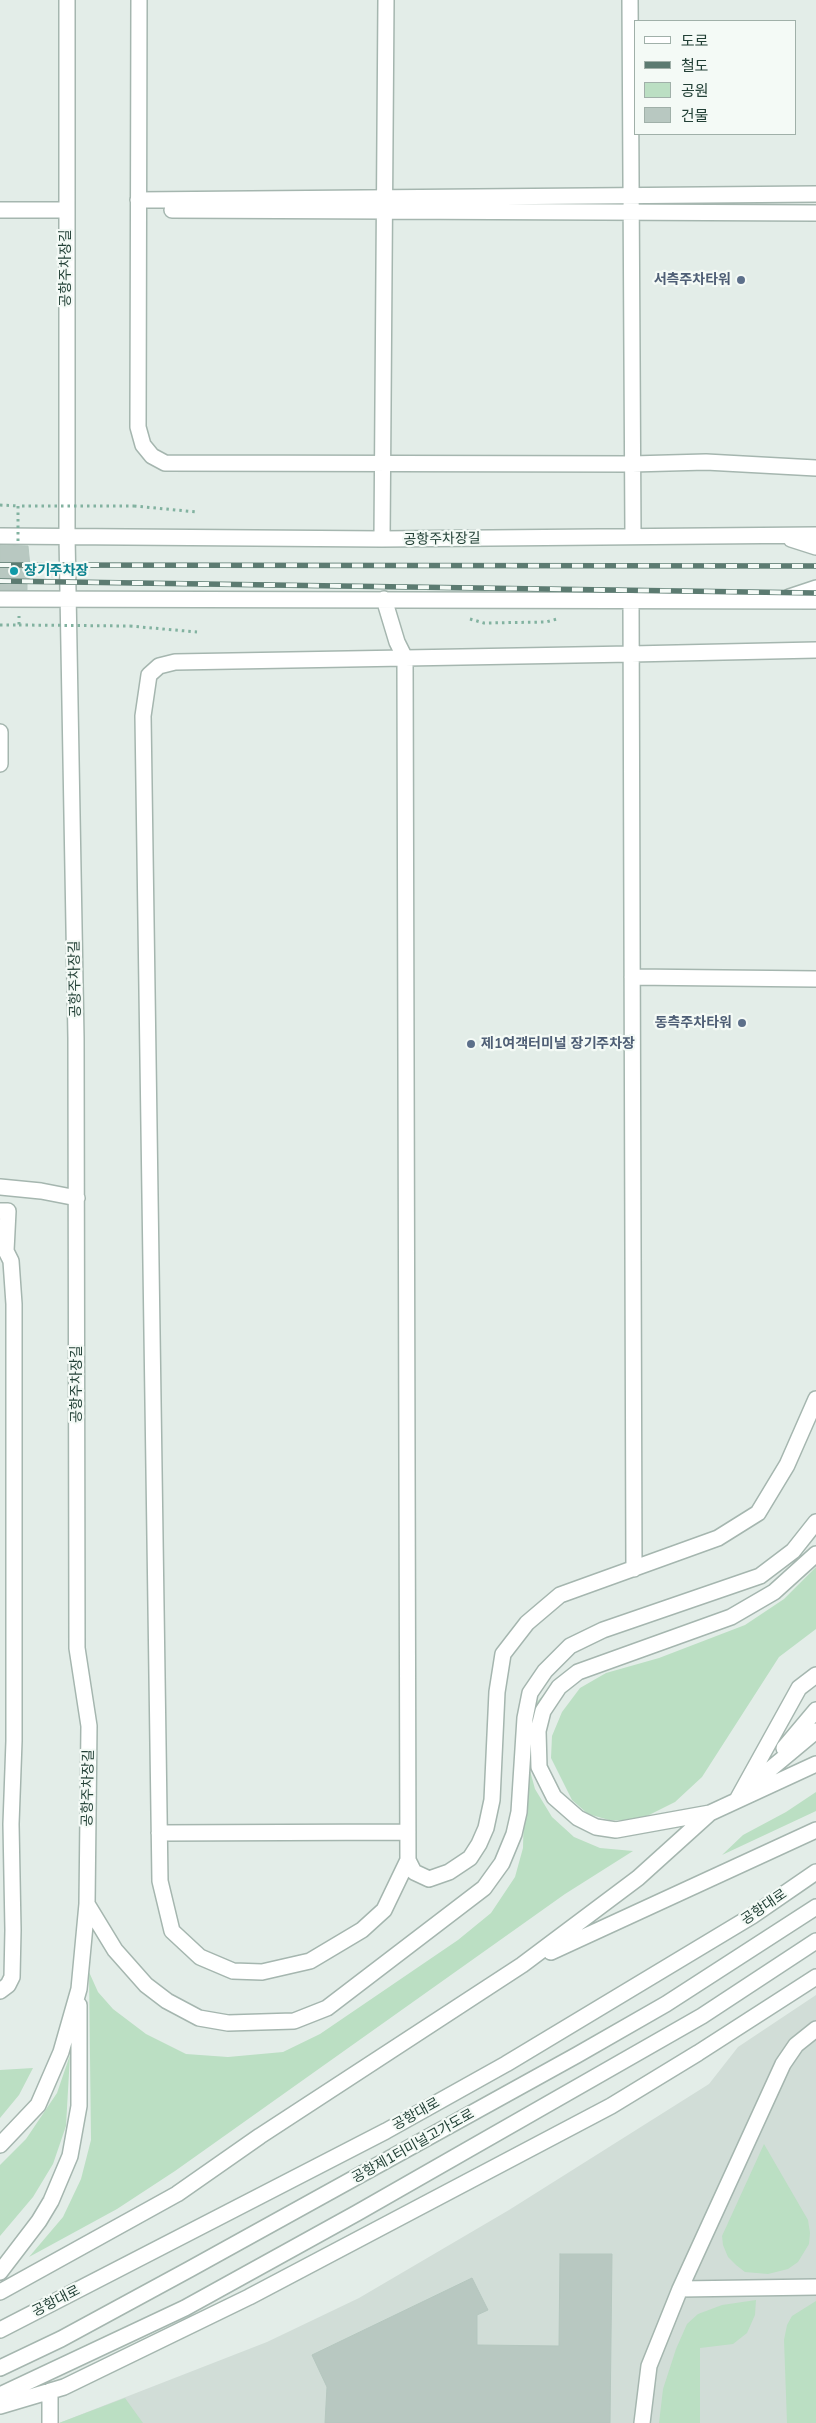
<!DOCTYPE html>
<meta charset="utf-8">
<style>
body{margin:0}
#map{position:relative;width:816px;height:2423px;overflow:hidden;background:#e3ede8;font-family:Mulish,"Noto Sans KR",sans-serif}
canvas{display:block}
.legend{position:absolute;left:634px;top:20px;width:162px;height:115px;box-sizing:border-box;background:#f4faf6;border:1px solid #a0b0a9;margin:0;padding:6px 9px;list-style:none;font-size:15px;color:#224036}
.legend li{display:flex;align-items:center;gap:10px;height:25px}
.legend b{width:25px;border:1px solid #a0b0a9}
</style>
<div id="map">
<canvas width="816" height="2423"></canvas>
<ul class="legend">
<li><b style="height:6px;background:#fff"></b>도로</li>
<li><b style="height:6px;background:#5c7b71"></b>철도</li>
<li><b style="height:14px;background:#bbdfc3"></b>공원</li>
<li><b style="height:14px;background:#b8c8c1"></b>건물</li>
</ul>
</div>
<script>
const c = document.querySelector('canvas').getContext('2d');
c.lineJoin = 'round';
function fill(path, color) {
  c.fillStyle = color;
  c.fill(path, 'evenodd');
}
function shape(rows) {
  const path = new Path2D();
  for (const r of rows) {
    path.moveTo(r[0], r[1]);
    for (let i = 2; i < r.length; i += 2) path.lineTo(r[i], r[i + 1]);
  }
  return path;
}
function stroke(path, color, width, dash) {
  c.strokeStyle = color;
  c.lineWidth = width;
  c.lineCap = dash ? 'butt' : 'round';
  c.setLineDash(dash || []);
  c.stroke(path);
}
function drawText(font, color, halo, rows, align = 'center') {
  c.font = font + ' Mulish,"Noto Sans KR",sans-serif';
  c.lineWidth = 4.5;
  c.setLineDash([]);
  c.textBaseline = 'middle';
  c.strokeStyle = halo;
  c.fillStyle = color;
  for (const [text, x, y, turn = 0] of rows) {
    c.save();
    c.translate(x, y);
    c.rotate((+turn || 0) * Math.PI / 180);
    c.textAlign = isNaN(turn) ? turn : align;
    if (halo) c.strokeText(text, 0, 0);
    c.fillText(text, 0, 0);
    c.restore();
  }
}
fill(shape([
 [816,1995,816,2423,59,2423,267,2342,359,2298,509,2210,709,2084,738,2047]
]), '#d1ddd7');
fill(shape([
 [816,1567,816,1629,779,1657,702,1777,675,1802,637,1821,609,1820,588,1814,572,1800,551,1758,552,1736,562,1712,580,1688,606,1673,659,1658,745,1625,784,1599],
 [552,1685,529,1731,529,1767,535,1789,552,1817,574,1837,600,1848,633,1851,565,1894,175,2171,117,2209,29,2257,63,2217,81,2179,91,2140,89,1972,98,1992,113,2009,146,2034,186,2054,228,2057,283,2052,320,2034,458,1940,491,1913,515,1877,523,1848,526,1721,537,1702],
 [816,1792,816,1811,722,1855,743,1835,786,1812],
 [70,2055,66,2126,53,2164,33,2197,0,2236,0,2165,26,2139,57,2093],
 [33,2068,19,2095,0,2118,0,2070],
 [764,2144,808,2220,810,2233,809,2244,798,2262,788,2269,768,2274,745,2272,736,2265,728,2257,723,2245,722,2236],
 [756,2300,755,2315,747,2333,733,2344,700,2348,700,2423,659,2423,663,2389,676,2349,687,2324,698,2314,722,2305],
 [816,2301,816,2423,787,2423,784,2340,787,2325,792,2316],
 [125,2398,143,2423,59,2423]
]), '#bbdfc3');
const building = shape([
 [0,545,28,546,31,577,27,583,27,590,0,590,0,545],
 [560,2254,612,2254,610,2423,325,2423,327,2387,312,2355,472,2278,488,2310,477,2315,477,2345,559,2346,560,2254]
]);
fill(building, '#b8c8c1');
stroke(building, '#b5c7bf', 1);
const minor = shape([
 [139,0,138,427,143,445,152,456,165,463,632,464,706,462,816,468],
 [630,0,633,535],
 [138,200,816,194],
 [0,210,66,210],
 [172,210,816,213],
 [0,536,382,539,816,535],
 [382,539,386,0],
 [791,539,816,547],
 [789,597,816,588],
 [0,599,816,601],
 [384,599,397,642,405,658,408,1860,384,1910,362,1930,310,1961,262,1972,233,1971,200,1957,172,1931,160,1881,143,716,149,675,159,666,175,662,405,658,631,654,816,650],
 [631,600,634,1569],
 [0,732,0,764],
 [632,977,816,979],
 [0,1187,41,1191,77,1198],
 [0,1211,8,1211,6,1251,11,1261,14,1304,14,1741,11,1824,13,1930,12,1977,8,1985,0,1991],
 [784,1748,816,1710],
 [750,1786,816,1731],
 [737,1800,799,1688,816,1675],
 [710,1813,616,1830,596,1827,578,1818,554,1797,539,1767,538,1731,543,1711,559,1687,578,1672,731,1617,774,1592,816,1554],
 [159,1833,408,1832],
 [408,1860,414,1872,429,1879,449,1872,470,1858,479,1844,486,1828,492,1800,497,1692,503,1654,527,1623,560,1595,718,1538,758,1513,787,1465,816,1399],
 [87,1904,115,1950,146,1985,167,2001,199,2018,228,2023,294,2021,327,2008,484,1888,502,1863,514,1834,519,1812,525,1718,530,1693,545,1671,570,1646,603,1630,760,1576,793,1551,816,1522],
 [551,1952,816,1830],
 [0,2145,38,2105,61,2052,79,1989,87,1904,89,1726,77,1648,76,1038,67,536,67,0],
 [0,2272,39,2221,51,2201,70,2156,79,2106,79,2005],
 [680,2289,816,2287],
 [0,2292,177,2194,260,2136,522,1965,638,1878,710,1813,816,1764],
 [0,2330,386,2131,506,2064,752,1916,816,1872],
 [0,2368,61,2339,190,2269,577,2055,666,2004,816,1907],
 [50,2391,50,2423],
 [0,2395,185,2308,357,2213,702,2016,816,1941],
 [0,2406,64,2387,249,2297,611,2106,698,2053,816,1977],
 [642,2423,649,2366,680,2289,783,2064,796,2045,816,2029]
]);
stroke(minor, '#a5b6af', 18);
stroke(shape([
 [0,505,18,506],
 [134,506,197,512],
 [470,619,484,623,546,622,557,619],
 [0,625,19,625,19,616],
 [130,626,197,632]
]), '#82b2a0', 3, [2.5, 4]);
stroke(minor, '#fff', 15);
const rail = shape([
 [0,565,816,566],
 [0,581,816,593]
]);
stroke(rail, '#5c7b71', 5.5);
stroke(rail, '#f4faf6', 4, [11]);
stroke(shape([
 [18,541,18,506,134,506],
 [19,625,130,626]
]), '#82b2a0', 3, [2.5, 4]);
for (const [x, y, r, color] of [
 [741,280,5,"#5c6f8a"],
 [14,571,5,"#0f9aa8"],
 [742,1023,5,"#5c6f8a"],
 [471,1044,5,"#5c6f8a"]
]) {
  const dot = new Path2D();
  dot.arc(x, y, r, 0, 2 * Math.PI);
  c.fillStyle = color;
  c.fill(dot);
  stroke(dot, '#f4faf6', 2);
}
drawText('14px', '#224036', '#f4faf6', [
 ["공항주차장길",66,268,-90],
 ["공항주차장길",442,539,-1],
 ["공항주차장길",75,979,-91],
 ["공항주차장길",77,1384,-90],
 ["공항주차장길",88,1788,-89],
 ["공항대로",764,1907,-34],
 ["공항대로",416,2114,-29],
 ["공항제1터미널고가도로",413,2146,-29],
 ["공항대로",56,2301,-27]
]);
drawText('bold 14px', '#4e5e75', '#f4faf6', [
 ["서측주차타워",731,280],
 ["동측주차타워",732,1023],
 ["제1여객터미널 장기주차장",481,1044,"left"]
], 'right');
drawText('bold 14px', '#0d838f', '#f4faf6', [
 ["장기주차장",24,571]
], 'left');
</script>
